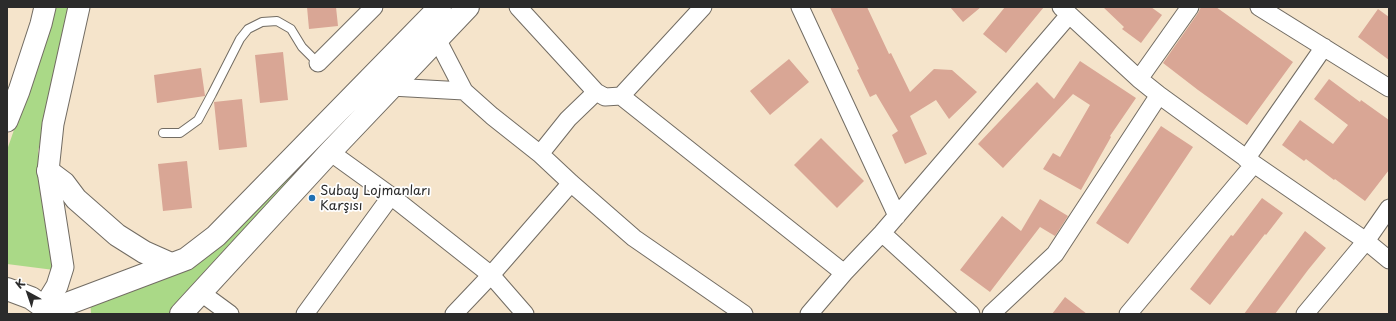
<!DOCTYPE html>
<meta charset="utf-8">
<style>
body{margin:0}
#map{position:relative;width:1396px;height:321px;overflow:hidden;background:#f5e4cb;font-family:"Playpen Sans",sans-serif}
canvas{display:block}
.frame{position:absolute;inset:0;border:8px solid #2b2b2b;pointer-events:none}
.north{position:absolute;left:8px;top:273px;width:40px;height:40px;-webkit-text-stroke:3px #fff;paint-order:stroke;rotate:320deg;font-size:11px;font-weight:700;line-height:16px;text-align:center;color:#2b2b2b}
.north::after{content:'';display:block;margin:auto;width:14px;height:18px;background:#2b2b2b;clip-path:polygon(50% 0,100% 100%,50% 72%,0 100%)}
</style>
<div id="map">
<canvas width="1396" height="321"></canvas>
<div class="frame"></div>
<div class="north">K</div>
</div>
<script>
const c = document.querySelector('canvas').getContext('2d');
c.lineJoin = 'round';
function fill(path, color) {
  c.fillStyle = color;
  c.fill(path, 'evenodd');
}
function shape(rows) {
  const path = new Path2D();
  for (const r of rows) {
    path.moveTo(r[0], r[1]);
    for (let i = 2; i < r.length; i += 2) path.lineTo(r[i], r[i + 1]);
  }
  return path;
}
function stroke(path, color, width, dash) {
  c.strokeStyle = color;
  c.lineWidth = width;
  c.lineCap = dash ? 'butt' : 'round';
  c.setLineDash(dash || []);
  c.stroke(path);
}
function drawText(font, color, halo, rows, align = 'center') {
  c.font = font + ' "Playpen Sans",sans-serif';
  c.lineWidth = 3.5;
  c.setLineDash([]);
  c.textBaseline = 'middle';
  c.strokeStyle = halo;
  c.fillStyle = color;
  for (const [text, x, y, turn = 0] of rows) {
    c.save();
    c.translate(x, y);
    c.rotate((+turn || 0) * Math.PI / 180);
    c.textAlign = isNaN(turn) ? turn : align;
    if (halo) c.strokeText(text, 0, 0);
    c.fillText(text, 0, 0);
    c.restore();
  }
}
fill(shape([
 [55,7,70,7,52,97,38,151,41,185,54,270,7,264,7,150,46,38],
 [445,7,458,7,170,314,91,314,90,297,173,272]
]), '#aad987');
fill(shape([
 [307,7,336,7,338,26,309,29],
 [830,7,867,7,889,54,891,53,910,92,934,69,952,70,977,92,949,119,936,100,910,116,927,154,905,164,892,135,898,131,876,94,870,97,857,70,859,69],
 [950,7,981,7,963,22],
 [1005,7,1044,7,1006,53,983,34],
 [1103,7,1151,7,1162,15,1141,43,1122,29,1124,27],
 [1201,7,1216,7,1293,62,1247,125,1198,90,1163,63,1198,13],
 [1378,9,1389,17,1389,60,1358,37],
 [283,52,288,100,260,103,255,55],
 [789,59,809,82,770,115,750,91],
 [1080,61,1136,98,1110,136,1111,137,1081,190,1043,169,1053,153,1060,157,1090,105,1073,94,1003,168,978,144,1037,82,1054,99],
 [201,68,205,96,157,103,154,75],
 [1329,79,1360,102,1361,100,1389,120,1389,170,1365,201,1335,179,1334,180,1306,159,1304,161,1282,145,1300,120,1333,144,1348,125,1314,99],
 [242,99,247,147,219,150,214,102],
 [1161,126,1193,147,1128,244,1096,223],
 [821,138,864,181,837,208,794,165],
 [187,161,192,208,163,211,158,164],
 [1262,198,1283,213,1266,235,1265,234,1210,305,1190,289,1231,235,1233,236],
 [1040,199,1068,216,1055,236,1040,227,990,292,960,270,1002,216,1021,231],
 [1305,231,1326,248,1308,270,1275,314,1244,314],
 [1065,297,1087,314,1052,314]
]), '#d9a695');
const service = shape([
 [163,133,180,133,198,120,212,94,240,39,248,29,262,22,277,21,291,29,302,47,318,63]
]);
const minor = shape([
 [518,7,596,92],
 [800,7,897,216],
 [1061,7,1139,79,1159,95,1254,164,1366,241,1389,260],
 [1259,7,1389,88],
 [437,39,464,91],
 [318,63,374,7],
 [1139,79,1190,7],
 [391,87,464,91,492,116,540,154,571,183,634,238,744,314],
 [621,96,844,273],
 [330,152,391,196,491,275,525,314],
 [540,154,568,119,596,92,605,97,621,96,703,7],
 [1246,159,1324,47],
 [882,233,971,314],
 [200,292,230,314],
 [305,314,391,196],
 [454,314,491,275,571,183],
 [809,314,844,273,882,233,1069,15],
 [991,314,1055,254,1159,95],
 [1128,314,1254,164],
 [1305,314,1366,241,1389,208]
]);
const tertiary = shape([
 [7,121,19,91,41,24,45,7],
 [44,307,57,286,63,267,48,171,53,124,79,7]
]);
const secondary = shape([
 [48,171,64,183,76,199,117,235,144,252,171,264],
 [48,311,186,259,216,236,440,7],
 [181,314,330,152,468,7]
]);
const primary = shape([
 [7,289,31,298,53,314]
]);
stroke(service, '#726c63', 10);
stroke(minor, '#726c63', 19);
stroke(tertiary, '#726c63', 23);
stroke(secondary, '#726c63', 24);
stroke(primary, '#726c63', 24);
stroke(service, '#fff', 8);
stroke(minor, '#fff', 17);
stroke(tertiary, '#fff', 21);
stroke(secondary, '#fff', 22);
stroke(primary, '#fff', 22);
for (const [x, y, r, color] of [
 [312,198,4,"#1f6fb2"]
]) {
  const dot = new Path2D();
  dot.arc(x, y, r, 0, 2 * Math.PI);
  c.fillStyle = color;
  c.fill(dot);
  stroke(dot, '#fff', 1.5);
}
drawText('13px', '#2b2b2b', '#fff', [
 ["Subay Lojmanları",320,191],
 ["Karşısı",320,206]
], 'left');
</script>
